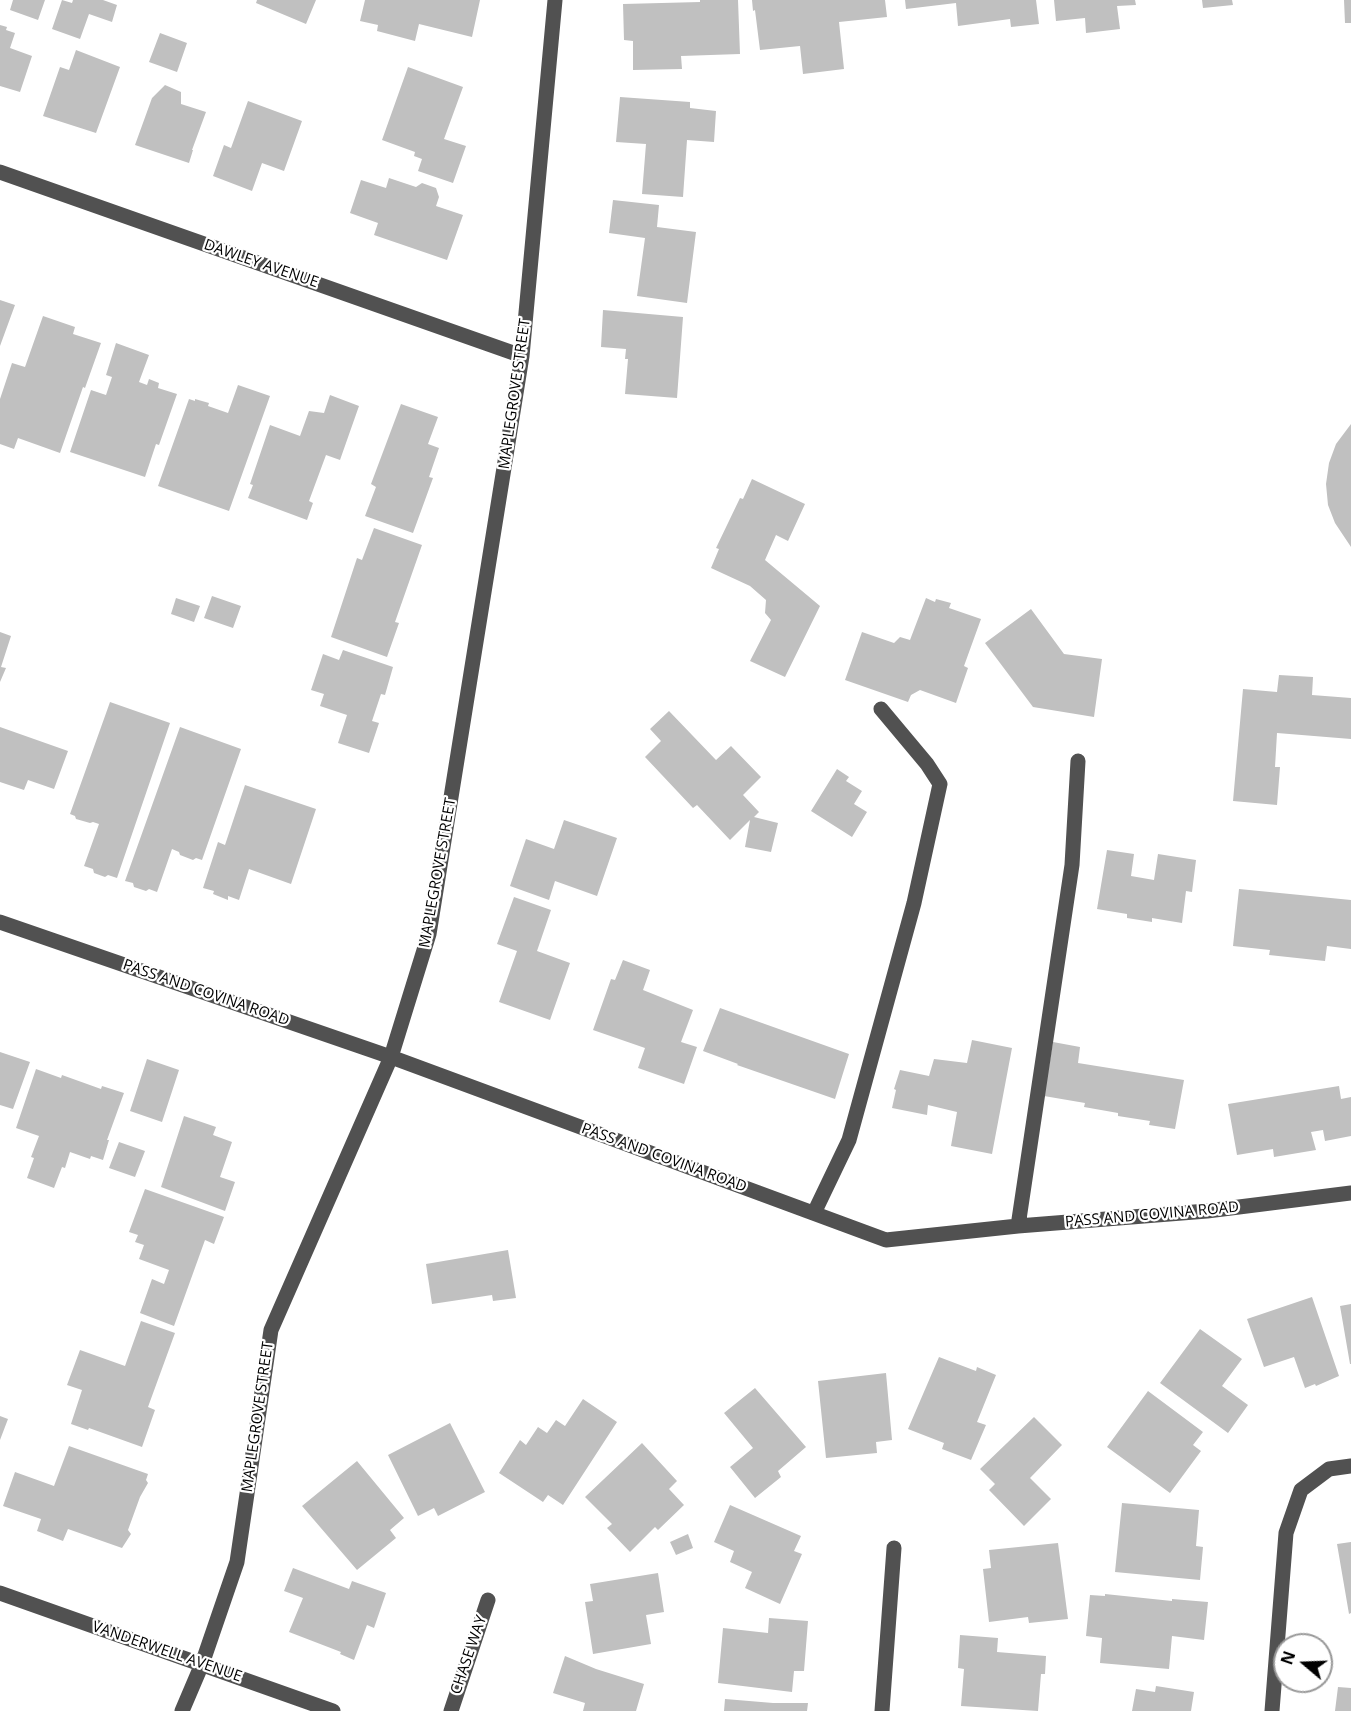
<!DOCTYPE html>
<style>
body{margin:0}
#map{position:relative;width:1351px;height:1711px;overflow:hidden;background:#fff;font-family:"Open Sans",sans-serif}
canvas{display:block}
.north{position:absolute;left:1273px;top:1633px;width:60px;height:60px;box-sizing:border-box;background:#fff;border:2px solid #999;border-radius:50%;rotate:289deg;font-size:16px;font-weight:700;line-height:24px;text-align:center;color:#000}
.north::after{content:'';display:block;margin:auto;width:21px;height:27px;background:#000;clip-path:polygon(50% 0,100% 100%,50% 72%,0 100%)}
</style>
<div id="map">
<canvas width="1351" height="1711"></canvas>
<div class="north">N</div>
</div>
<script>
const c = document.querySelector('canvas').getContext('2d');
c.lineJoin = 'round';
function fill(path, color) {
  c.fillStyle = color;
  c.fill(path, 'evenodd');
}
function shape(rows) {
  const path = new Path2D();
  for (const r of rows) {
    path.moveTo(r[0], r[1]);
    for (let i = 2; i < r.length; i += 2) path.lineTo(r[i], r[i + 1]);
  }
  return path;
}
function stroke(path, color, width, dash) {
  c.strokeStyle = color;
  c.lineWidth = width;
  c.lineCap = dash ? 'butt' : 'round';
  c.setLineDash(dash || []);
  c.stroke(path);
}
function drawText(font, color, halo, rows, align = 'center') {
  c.font = font + ' "Open Sans",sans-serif';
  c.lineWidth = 4.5;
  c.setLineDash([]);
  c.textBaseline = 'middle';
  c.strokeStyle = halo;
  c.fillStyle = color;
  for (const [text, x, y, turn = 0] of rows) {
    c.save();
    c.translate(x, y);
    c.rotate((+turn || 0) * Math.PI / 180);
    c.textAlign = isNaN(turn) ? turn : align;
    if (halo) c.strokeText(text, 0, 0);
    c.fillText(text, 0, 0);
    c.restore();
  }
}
fill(shape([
 [13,0,45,0,38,20,10,10],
 [62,0,72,3,73,0,103,0,117,5,112,22,89,14,80,39,52,29],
 [257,0,316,0,306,24,256,3],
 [365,0,480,0,472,37,419,24,415,41,377,31,378,25,360,21],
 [700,0,738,0,740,54,681,56,682,69,633,70,633,41,624,40,623,4,700,2],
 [752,0,885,0,887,17,839,22,844,69,803,74,800,46,760,50,755,10,753,11],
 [905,0,1036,0,1039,24,1011,27,1010,19,958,26,956,3,906,9],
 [1054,0,1135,0,1136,5,1117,6,1120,29,1086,33,1085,18,1056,21],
 [1202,0,1232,0,1233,5,1203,8],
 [1344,0,1351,0,1351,23,1345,23],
 [0,25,7,27,6,30,15,33,10,48,32,56,20,92,0,86],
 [160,33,187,43,177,72,149,62],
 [76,50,120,67,96,133,43,116,60,67,69,70],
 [408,67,463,87,444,139,466,146,453,183,418,171,422,159,414,156,415,152,382,140],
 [165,85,181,92,181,104,206,112,192,150,193,150,189,163,135,145,152,98],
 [620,97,690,102,690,108,716,111,714,142,687,140,683,197,642,194,646,144,616,142],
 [248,101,302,121,284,171,262,163,252,191,213,176,224,145,231,148],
 [389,178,416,187,422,183,436,188,439,197,436,206,463,215,447,260,374,235,378,223,350,213,361,180,386,188],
 [613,200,659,205,657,227,696,232,687,303,637,296,645,238,609,233],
 [0,300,15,305,0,346],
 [603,310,683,317,677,398,625,394,628,359,625,359,626,349,601,347],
 [43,316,75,327,73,334,101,343,85,388,83,387,60,453,18,438,14,449,0,444,0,399,12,363,25,367],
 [116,343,149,355,139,382,147,385,149,379,159,383,158,388,177,394,159,445,156,444,145,477,70,452,91,390,106,395,112,377,106,375],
 [238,385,270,396,229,511,158,486,189,399,195,401,195,399,209,403,208,406,228,413],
 [330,395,359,406,340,460,326,455,309,501,313,503,307,520,248,498,253,485,250,484,270,425,300,436,309,411,324,413],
 [401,404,438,417,428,444,439,448,429,477,433,478,413,533,365,516,376,487,371,484],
 [1351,424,1351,547,1335,523,1328,505,1326,484,1329,463,1336,444],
 [752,479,805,504,788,541,776,535,765,560,820,606,785,677,750,661,771,620,765,613,766,600,750,586,711,568,719,549,716,548,740,498,743,499],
 [374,528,422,545,395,622,399,623,387,657,331,637,357,558,362,560],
 [212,596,241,606,233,628,204,618],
 [176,598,200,606,194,622,171,614],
 [926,598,935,602,936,599,951,603,949,608,981,619,964,666,968,668,956,703,920,690,911,695,908,702,845,680,862,632,894,643,900,637,910,640],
 [1031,609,1064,654,1102,659,1094,717,1033,707,985,643],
 [0,632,11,636,1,667,6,668,0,682],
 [343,650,393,667,385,695,381,694,372,721,379,723,369,753,338,743,347,715,320,706,324,694,311,690,323,654,339,660],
 [1279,675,1313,677,1312,695,1351,698,1351,739,1277,733,1275,767,1280,767,1277,805,1233,801,1243,689,1277,692],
 [110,702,170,723,117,878,108,875,105,877,94,873,93,869,84,866,99,824,93,822,90,823,76,819,75,816,70,814],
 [669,711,716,760,731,746,761,777,743,795,759,812,754,817,778,823,771,852,745,847,750,820,730,840,697,805,693,808,645,757,661,741,650,729],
 [0,727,68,751,54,789,28,780,24,790,0,782],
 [180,727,241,749,202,860,196,858,193,860,180,855,179,852,172,849,157,892,149,889,146,891,134,887,133,883,125,881],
 [837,769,849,777,846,781,862,791,854,804,867,812,852,837,811,811],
 [245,785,316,809,291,884,249,869,239,900,228,896,228,900,213,894,214,891,203,888,218,842,225,845],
 [564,820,617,838,597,896,555,881,549,900,510,886,526,839,554,849],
 [1107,850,1134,854,1131,876,1154,880,1158,854,1196,860,1192,892,1186,891,1182,923,1152,918,1152,922,1127,918,1127,914,1097,909],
 [1239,889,1351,900,1351,949,1327,946,1325,961,1269,955,1270,950,1233,946],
 [514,897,551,910,537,951,570,963,550,1020,499,1002,517,951,497,944],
 [623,960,650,970,643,990,693,1010,681,1042,697,1047,684,1084,638,1068,645,1048,593,1030,611,979,615,980],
 [720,1008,849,1054,835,1099,737,1065,738,1064,703,1051],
 [972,1040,1012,1048,992,1154,951,1146,957,1112,928,1105,927,1115,892,1108,896,1090,894,1089,900,1070,929,1076,934,1059,967,1063],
 [1053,1042,1080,1047,1078,1063,1184,1080,1175,1129,1149,1125,1150,1121,1118,1116,1118,1113,1084,1107,1085,1103,1044,1096],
 [0,1052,30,1062,13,1109,0,1105],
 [147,1059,179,1070,162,1122,130,1111],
 [36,1069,61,1078,62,1075,101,1089,102,1086,124,1093,107,1140,109,1140,103,1160,91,1156,90,1159,70,1152,65,1168,62,1167,54,1188,27,1178,34,1158,31,1157,39,1136,16,1128],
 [1339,1086,1341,1099,1351,1097,1351,1136,1325,1141,1323,1130,1311,1132,1316,1150,1274,1157,1273,1149,1237,1155,1228,1104],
 [184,1116,216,1127,213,1135,232,1142,220,1177,235,1182,225,1211,161,1187],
 [119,1142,145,1151,135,1177,109,1168],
 [145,1189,224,1217,214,1244,205,1240,174,1326,140,1313,152,1279,164,1284,169,1270,139,1259,144,1245,135,1242,138,1235,129,1232],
 [508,1250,516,1298,493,1301,492,1295,432,1304,426,1264],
 [1312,1297,1339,1376,1316,1386,1315,1384,1305,1388,1294,1357,1264,1367,1247,1319],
 [1351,1304,1351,1364,1350,1364,1340,1306],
 [141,1321,175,1333,148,1407,155,1410,142,1447,89,1428,88,1430,71,1424,82,1390,67,1385,80,1350,125,1366],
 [1200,1329,1242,1359,1222,1386,1248,1405,1228,1433,1160,1383],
 [939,1357,976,1371,977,1367,996,1375,977,1422,986,1425,971,1460,942,1449,944,1443,908,1429],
 [886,1373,892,1440,876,1442,877,1453,826,1458,818,1381],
 [755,1388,806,1447,778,1471,781,1477,755,1498,730,1467,753,1448,724,1413],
 [1148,1391,1203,1432,1193,1445,1201,1451,1170,1493,1107,1447],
 [583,1399,617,1422,563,1505,548,1495,543,1502,499,1473,520,1440,526,1445,538,1427,547,1433,556,1420,565,1426],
 [0,1416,8,1419,0,1440],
 [1034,1417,1062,1445,1030,1478,1051,1499,1024,1526,989,1490,995,1484,980,1469],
 [450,1423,485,1492,438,1516,434,1508,418,1516,388,1455],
 [642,1443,677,1481,669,1489,684,1505,658,1530,655,1527,630,1552,607,1528,612,1524,585,1497],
 [69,1446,148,1474,146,1480,148,1483,140,1497,128,1530,131,1534,122,1548,68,1529,63,1541,37,1531,41,1519,3,1506,15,1472,54,1486],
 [357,1461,404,1518,390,1530,396,1538,357,1570,302,1506],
 [1122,1503,1199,1510,1196,1546,1203,1547,1200,1580,1115,1572],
 [730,1505,801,1536,794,1551,802,1554,780,1604,745,1588,752,1572,730,1562,734,1551,714,1542],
 [688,1534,693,1548,676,1555,670,1542],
 [1351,1542,1351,1613,1349,1614,1337,1544],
 [1058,1543,1068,1619,1029,1623,1028,1617,989,1622,983,1569,991,1568,989,1550],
 [293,1568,349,1589,352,1581,386,1593,374,1628,367,1625,354,1660,340,1654,341,1652,289,1632,303,1598,284,1591],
 [658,1573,664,1612,646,1615,651,1644,593,1654,585,1602,593,1601,590,1584],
 [1105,1594,1172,1601,1172,1599,1208,1602,1204,1640,1172,1636,1169,1669,1100,1663,1102,1638,1086,1636,1090,1595,1105,1596],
 [769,1618,808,1621,804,1671,794,1671,792,1692,718,1683,723,1628,768,1633],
 [960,1635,998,1638,997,1652,1046,1656,1045,1674,1041,1674,1038,1711,961,1706,964,1669,958,1668],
 [565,1656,596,1669,644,1684,636,1711,583,1711,585,1703,553,1693],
 [1156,1686,1194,1692,1191,1711,1132,1711,1136,1689,1155,1692],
 [1338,1687,1351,1688,1351,1711,1335,1711],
 [725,1699,773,1703,808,1703,807,1711,724,1711]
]), '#c0c0c0');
stroke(shape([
 [0,172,522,356],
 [0,922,391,1057,886,1240,1018,1226,1207,1211,1351,1193],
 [814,1213,849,1140,914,903,940,784,927,764,881,709],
 [1018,1226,1072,865,1078,761],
 [0,1593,333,1711],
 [182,1711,202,1664,237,1562,271,1330,391,1057,429,934,522,356,555,0],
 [451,1711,488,1600],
 [882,1711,894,1548],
 [1272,1711,1286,1533,1301,1490,1329,1469,1351,1466]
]), '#515151', 15);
drawText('15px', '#000', '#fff', [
 ["DAWLEY AVENUE",261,264,19],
 ["MAPLEGROVE STREET",515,394,-82],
 ["MAPLEGROVE STREET",438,873,-80],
 ["PASS AND COVINA ROAD",206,993,19],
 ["PASS AND COVINA ROAD",664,1158,20],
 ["PASS AND COVINA ROAD",1152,1215,-5],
 ["MAPLEGROVE STREET",258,1417,-82],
 ["VANDERWELL AVENUE",167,1652,19],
 ["CHASE WAY",469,1655,-71]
]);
</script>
